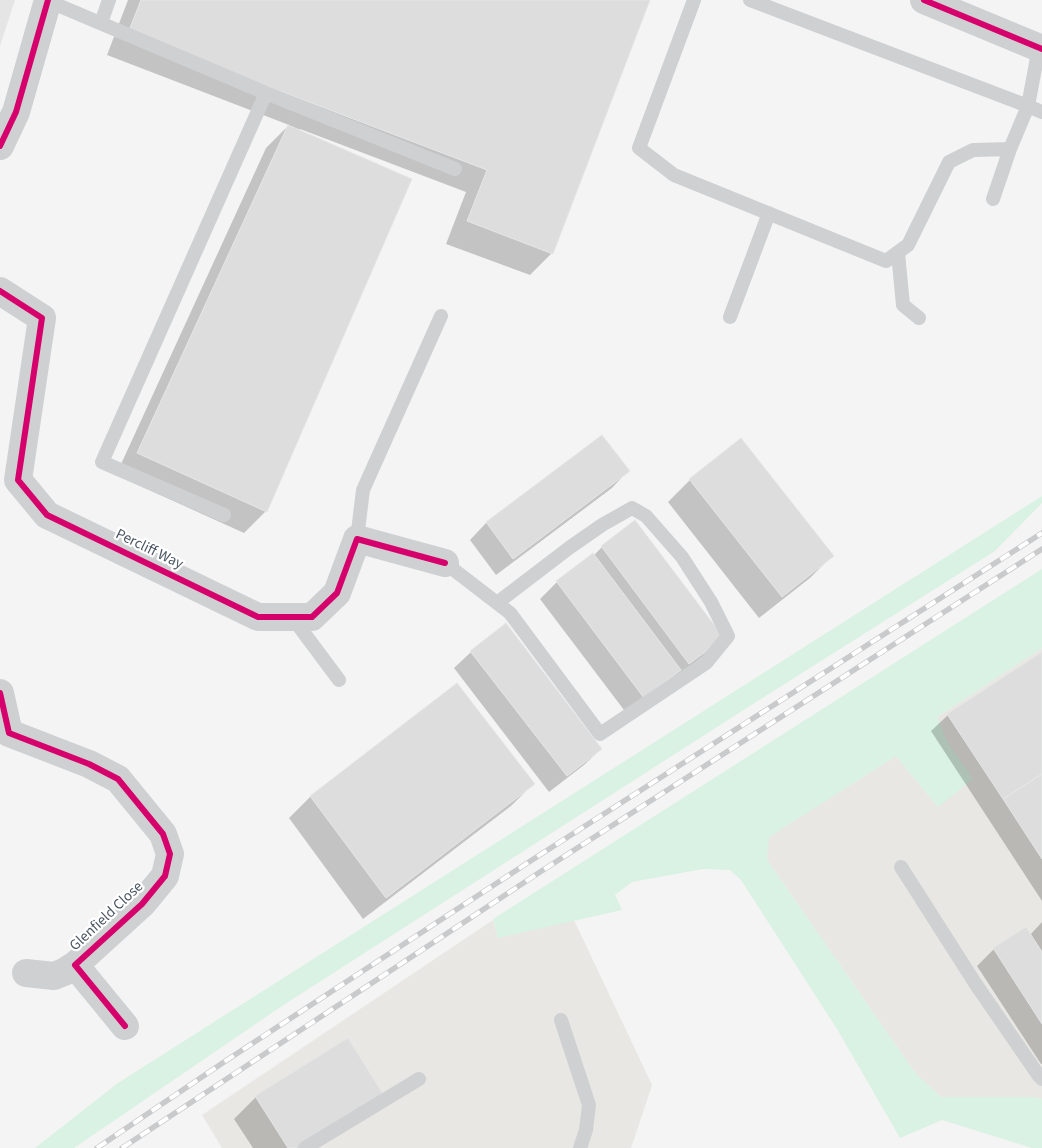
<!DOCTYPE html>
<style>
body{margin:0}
canvas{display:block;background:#f4f4f4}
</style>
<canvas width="1042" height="1148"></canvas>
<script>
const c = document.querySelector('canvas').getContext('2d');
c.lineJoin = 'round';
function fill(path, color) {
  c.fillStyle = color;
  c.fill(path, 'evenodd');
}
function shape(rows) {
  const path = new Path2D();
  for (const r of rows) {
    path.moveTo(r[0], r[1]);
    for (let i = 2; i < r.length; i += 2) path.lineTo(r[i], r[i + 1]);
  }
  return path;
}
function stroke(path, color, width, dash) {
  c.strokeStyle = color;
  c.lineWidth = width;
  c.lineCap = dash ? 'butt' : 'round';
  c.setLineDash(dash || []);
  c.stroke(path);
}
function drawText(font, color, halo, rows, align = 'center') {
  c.font = font + ' "Source Sans 3",sans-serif';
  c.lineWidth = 4.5;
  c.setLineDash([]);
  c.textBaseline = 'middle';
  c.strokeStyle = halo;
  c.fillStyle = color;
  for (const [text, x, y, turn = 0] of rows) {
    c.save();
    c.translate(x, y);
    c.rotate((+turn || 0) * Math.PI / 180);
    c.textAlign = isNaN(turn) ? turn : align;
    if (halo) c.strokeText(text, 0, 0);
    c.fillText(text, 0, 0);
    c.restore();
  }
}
fill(shape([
 [1042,648,1042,1099,1033,1097,941,1097,916,1074,767,860,768,837,896,756,938,807,937,717],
 [493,920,498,938,574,920,652,1085,631,1148,222,1148,202,1115]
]), '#e8e7e3');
fill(shape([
 [0,0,15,0,0,46]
]), '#e6e5e6');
fill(shape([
 [1042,496,1042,503,995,551,742,711,285,1004,74,1148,35,1148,118,1083],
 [1042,569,1042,648,937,717,948,743,973,779,938,807,896,756,769,837,767,860,916,1074,941,1097,1033,1097,1042,1099,1042,1148,1032,1148,942,1120,900,1138,837,1029,741,880,730,870,703,869,632,882,615,895,622,910,498,938,493,919]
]), '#d9f2e3');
fill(shape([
 [128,0,649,0,552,253,530,275,446,244,466,192,300,129,266,511,244,533,116,475,266,148,289,125,107,55],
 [602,436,628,471,612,488,496,575,470,540,486,523],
 [741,440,832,556,810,578,759,618,668,502,690,480],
 [635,522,722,638,705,655,627,714,540,599,557,582,593,556,602,547],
 [471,652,601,749,584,765,549,792,454,668],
 [1042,653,1042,901,931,731,948,715],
 [533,784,511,806,363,919,289,818,311,796],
 [1042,922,1042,1064,1041,1064,977,966,994,949,1030,935],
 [256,1097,308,1148,253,1148,234,1119]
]), '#0003');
const building = shape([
 [141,0,650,0,553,254,467,221,487,170,128,33,141,0],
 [288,125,412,179,267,512,137,453,288,125],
 [602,435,630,471,513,559,486,522,602,435],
 [741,438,834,556,782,597,689,479,741,438],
 [635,520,724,638,689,664,601,546,635,520],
 [593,553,681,670,644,698,556,581,593,553],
 [506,623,602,749,567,776,470,651,506,623],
 [1042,652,1042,774,1003,799,947,714,1042,652],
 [457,683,535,784,386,898,310,796,457,683],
 [1042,774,1042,859,1003,799,1042,774],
 [1026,927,1042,952,1042,1024,993,948,1026,927],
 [348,1038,383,1094,296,1148,288,1148,255,1096,348,1038]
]);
fill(building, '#ddddde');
stroke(building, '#e5e6e7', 1);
stroke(shape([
 [694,0,639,148,674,175,886,261,908,245,949,162,973,150,1010,149,1028,106,1042,112],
 [750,0,1028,106,1039,47],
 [48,1,266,93,102,462,224,515],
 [101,23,109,0],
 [266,93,455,169],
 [993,199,1010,149],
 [898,253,903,305,919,318],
 [730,317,769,213],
 [357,539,363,490,441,316],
 [445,563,510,613,600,734,706,663,728,636,711,602,682,557,646,516,632,508,602,525,569,548,497,603],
 [292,617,339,680],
 [901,867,975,983,1039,1076,1042,1079],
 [561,1020,589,1105,586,1130,580,1148],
 [305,1148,419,1079]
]), '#ced0d2', 14);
stroke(shape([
 [924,0,1042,49],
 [0,291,42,318,18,480,47,515,258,617,312,617,337,593,357,539,445,563],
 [0,693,9,733,89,764,118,779,163,834,170,854,165,876,142,904,75,965,125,1026],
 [26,973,54,976,64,972,75,965]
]), '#ced0d2', 28);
stroke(shape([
 [0,146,16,112,48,0]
]), '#ced0d2', 28);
const rail = shape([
 [97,1148,224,1062,532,860,1042,533],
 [122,1148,540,872,1042,549]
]);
stroke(rail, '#c9cacc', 5.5);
stroke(rail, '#fff', 4, [11]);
stroke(shape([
 [924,0,1042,49],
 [0,146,16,112,48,0],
 [0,291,42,318,18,480,47,515,258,617,312,617,337,593,357,539,445,563],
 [0,693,9,733,89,764,118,779,163,834,170,854,165,876,142,904,75,965,125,1026]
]), '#d6006c', 6);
drawText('15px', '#4a5661', '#fff', [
 ["Percliff Way",149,550,26],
 ["Glenfield Close",107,917,-43]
]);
</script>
